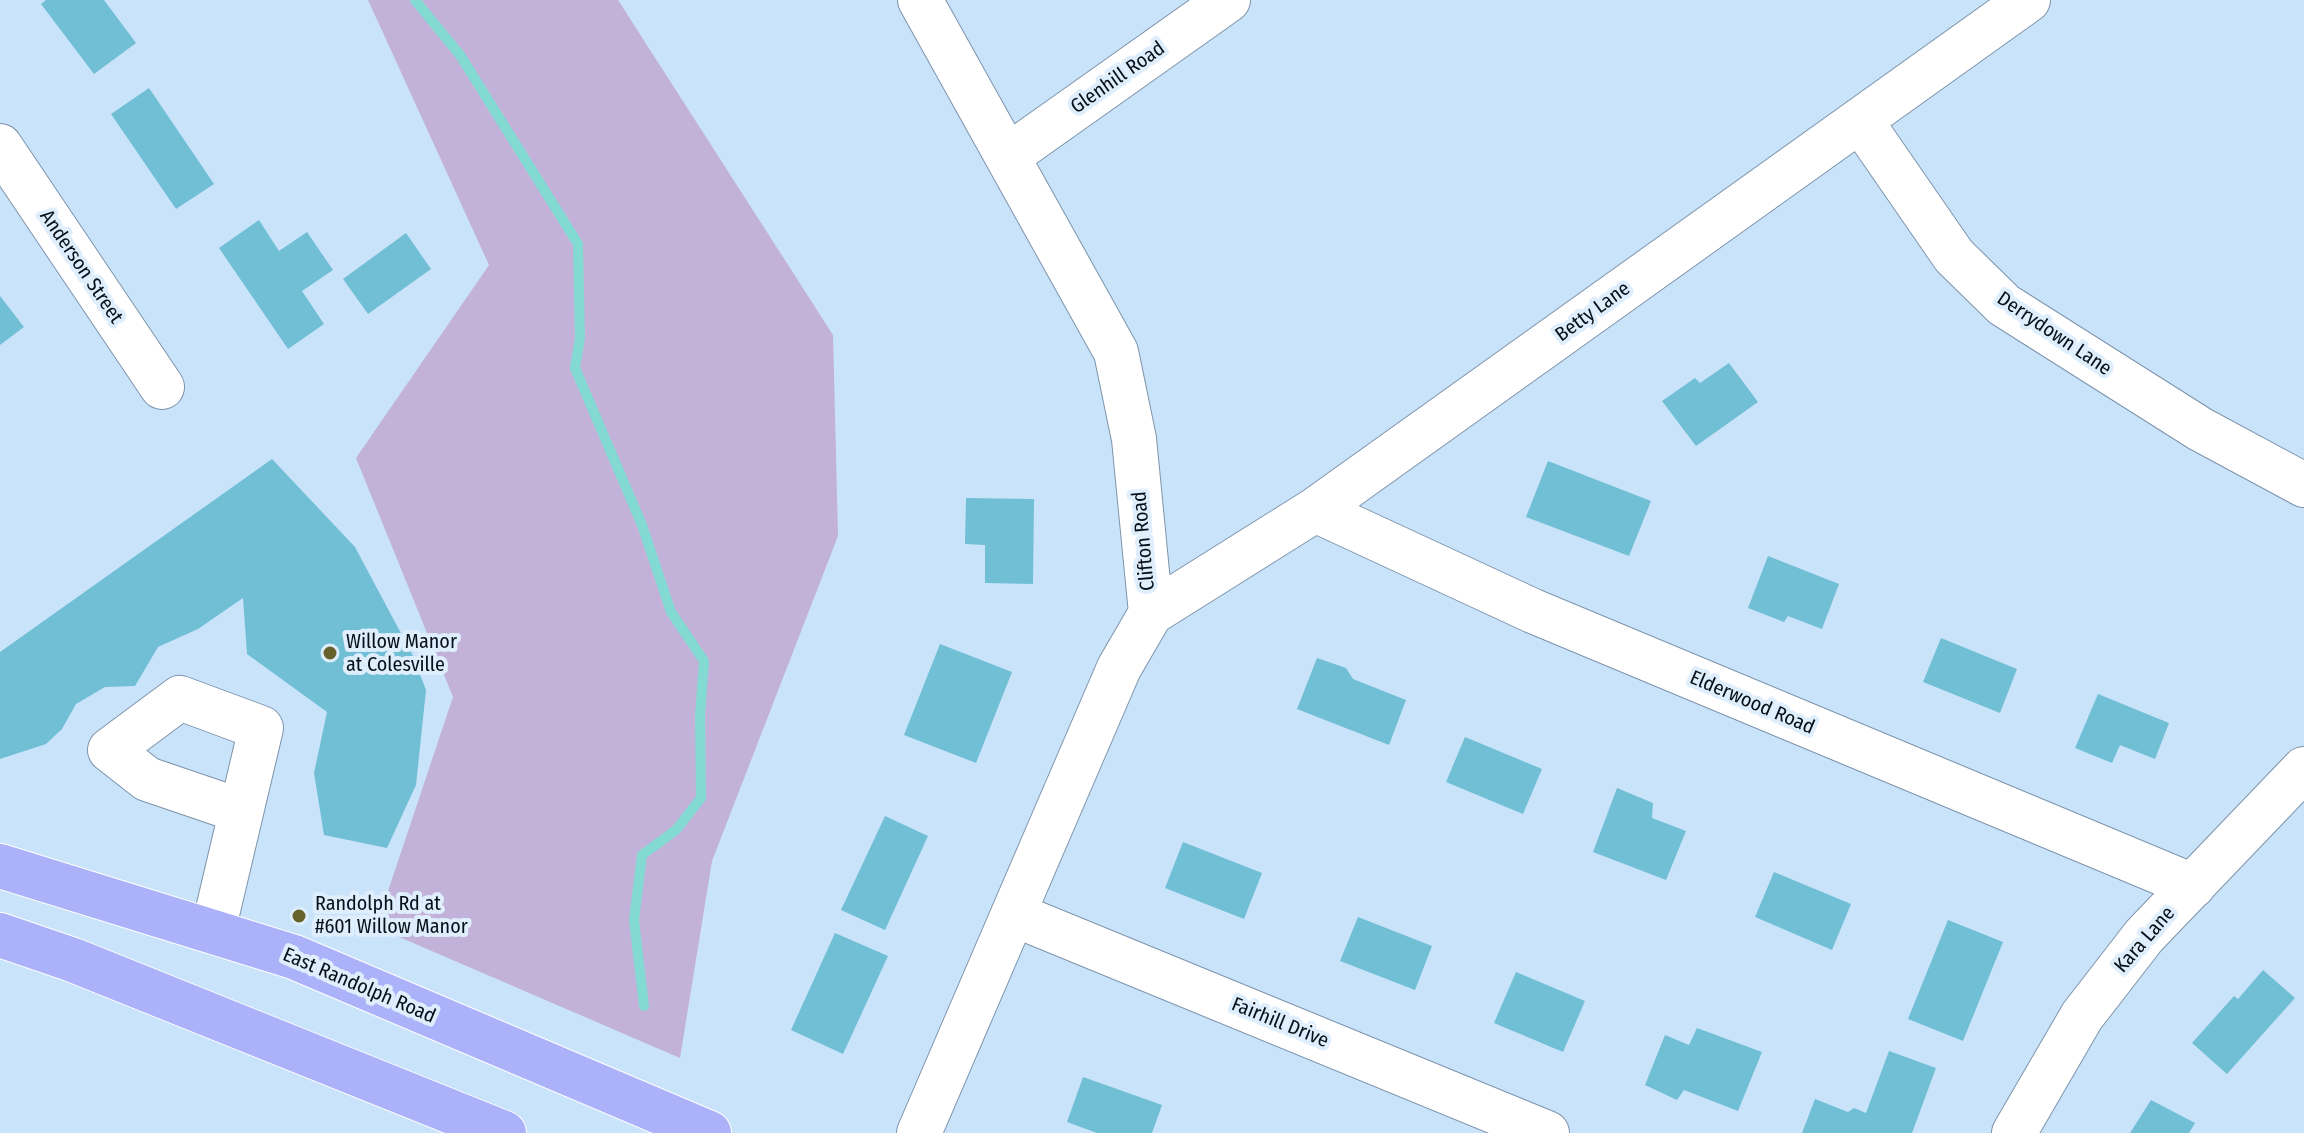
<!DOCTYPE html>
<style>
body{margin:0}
canvas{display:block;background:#c9e3fb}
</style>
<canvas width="2304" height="1133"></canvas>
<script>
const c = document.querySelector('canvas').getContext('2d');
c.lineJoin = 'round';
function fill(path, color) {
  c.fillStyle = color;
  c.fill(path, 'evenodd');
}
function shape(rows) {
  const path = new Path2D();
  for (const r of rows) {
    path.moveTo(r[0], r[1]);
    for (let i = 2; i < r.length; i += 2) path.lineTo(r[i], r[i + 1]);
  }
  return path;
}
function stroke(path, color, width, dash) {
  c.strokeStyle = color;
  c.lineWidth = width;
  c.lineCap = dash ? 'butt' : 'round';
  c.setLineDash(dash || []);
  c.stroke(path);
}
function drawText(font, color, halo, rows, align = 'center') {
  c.font = font + ' "Fira Sans Condensed",sans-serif';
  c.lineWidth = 8;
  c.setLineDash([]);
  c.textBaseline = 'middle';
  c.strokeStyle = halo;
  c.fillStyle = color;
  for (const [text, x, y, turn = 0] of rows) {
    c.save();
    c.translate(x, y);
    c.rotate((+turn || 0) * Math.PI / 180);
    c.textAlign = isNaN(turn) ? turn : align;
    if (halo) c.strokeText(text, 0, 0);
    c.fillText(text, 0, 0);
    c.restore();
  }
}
fill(shape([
 [368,0,618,0,833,335,838,536,712,861,680,1058,376,927,453,697,356,458,489,265]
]), '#c2b1d8');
stroke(shape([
 [415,0,460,55,578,244,580,338,575,368,642,525,671,612,704,661,700,716,701,798,676,830,642,855,634,920,644,1006]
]), '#83dad3', 10);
fill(shape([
 [46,0,104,0,136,43,94,74,41,4],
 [149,88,214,184,176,209,111,114],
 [259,220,279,251,307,232,333,270,302,291,324,324,288,349,219,248],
 [406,233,431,269,368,314,343,279],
 [0,296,24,327,0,345],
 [1729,363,1758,402,1696,446,1662,401,1695,378,1700,383],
 [272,459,355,547,412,654,426,690,416,785,387,848,324,835,314,773,327,712,247,654,243,598,198,629,158,647,135,686,105,687,76,704,62,729,46,744,0,759,0,652],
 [1548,461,1651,501,1629,556,1526,517],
 [966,498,1034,499,1033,584,985,583,985,545,965,544],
 [1768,556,1839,584,1822,629,1788,616,1784,622,1748,608],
 [1941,638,2017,669,2000,713,1923,682],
 [940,644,1012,672,976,763,904,735],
 [1317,658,1346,668,1353,679,1406,700,1389,745,1297,709],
 [2098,694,2169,723,2155,759,2120,745,2112,763,2075,748],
 [1465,737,1542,769,1523,814,1446,782],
 [1617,788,1653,803,1652,818,1686,831,1666,880,1593,852],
 [885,816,928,836,885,930,841,910],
 [1183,842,1262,873,1244,919,1165,888],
 [1774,872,1851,904,1832,950,1755,917],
 [1358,917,1432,946,1415,990,1340,961],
 [1948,920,2003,942,1963,1041,1908,1019],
 [835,933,888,956,843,1054,791,1030],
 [2263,970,2295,998,2227,1074,2192,1043,2234,996,2238,999],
 [1516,972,1585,1001,1563,1052,1494,1023],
 [1697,1028,1762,1052,1738,1111,1684,1090,1677,1100,1645,1085,1665,1035,1689,1045],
 [1889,1051,1936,1068,1912,1133,1802,1133,1815,1099,1848,1112,1854,1108,1866,1113],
 [1083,1077,1162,1105,1152,1133,1097,1133,1067,1122],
 [2151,1100,2195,1123,2189,1133,2130,1133]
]), '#70bfd5');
const minor = shape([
 [1860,120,1954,256,2004,305,2200,429,2304,485],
 [0,146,162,387],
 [1008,156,1228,0],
 [1315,510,1533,611,2193,886],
 [1151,613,1315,510,2028,0],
 [1013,914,1547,1133],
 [213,931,261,728,180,698,110,750,147,779,241,811],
 [919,1133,1119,668,1151,613,1134,439,1116,352,920,0],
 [2014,1133,2082,1016,2144,936,2304,769]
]);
const major = shape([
 [0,866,294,957,709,1133],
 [0,935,73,960,504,1133]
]);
stroke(minor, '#7d94ab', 46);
stroke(major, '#fff', 46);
stroke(minor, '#fff', 44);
stroke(major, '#acb2f9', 44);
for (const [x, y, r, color] of [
 [330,653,8,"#67612d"],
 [299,916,8,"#67612d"]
]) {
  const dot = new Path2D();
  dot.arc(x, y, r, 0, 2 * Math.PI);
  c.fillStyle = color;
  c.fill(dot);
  stroke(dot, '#dfeefd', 3);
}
drawText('20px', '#071018', '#dfeefd', [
 ["Glenhill Road",1118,78,-35],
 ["Anderson Street",81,267,56],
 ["Betty Lane",1593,312,-36],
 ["Derrydown Lane",2054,334,34],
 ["Clifton Road",1144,541,-95],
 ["Elderwood Road",1752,703,23],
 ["Kara Lane",2145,940,-49],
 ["East Randolph Road",359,986,23],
 ["Fairhill Drive",1280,1023,22]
]);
drawText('20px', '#071018', '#dfeefd', [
 ["Willow Manor",346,642],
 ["at Colesville",346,665],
 ["Randolph Rd at",315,904],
 ["#601 Willow Manor",315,927]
], 'left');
</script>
